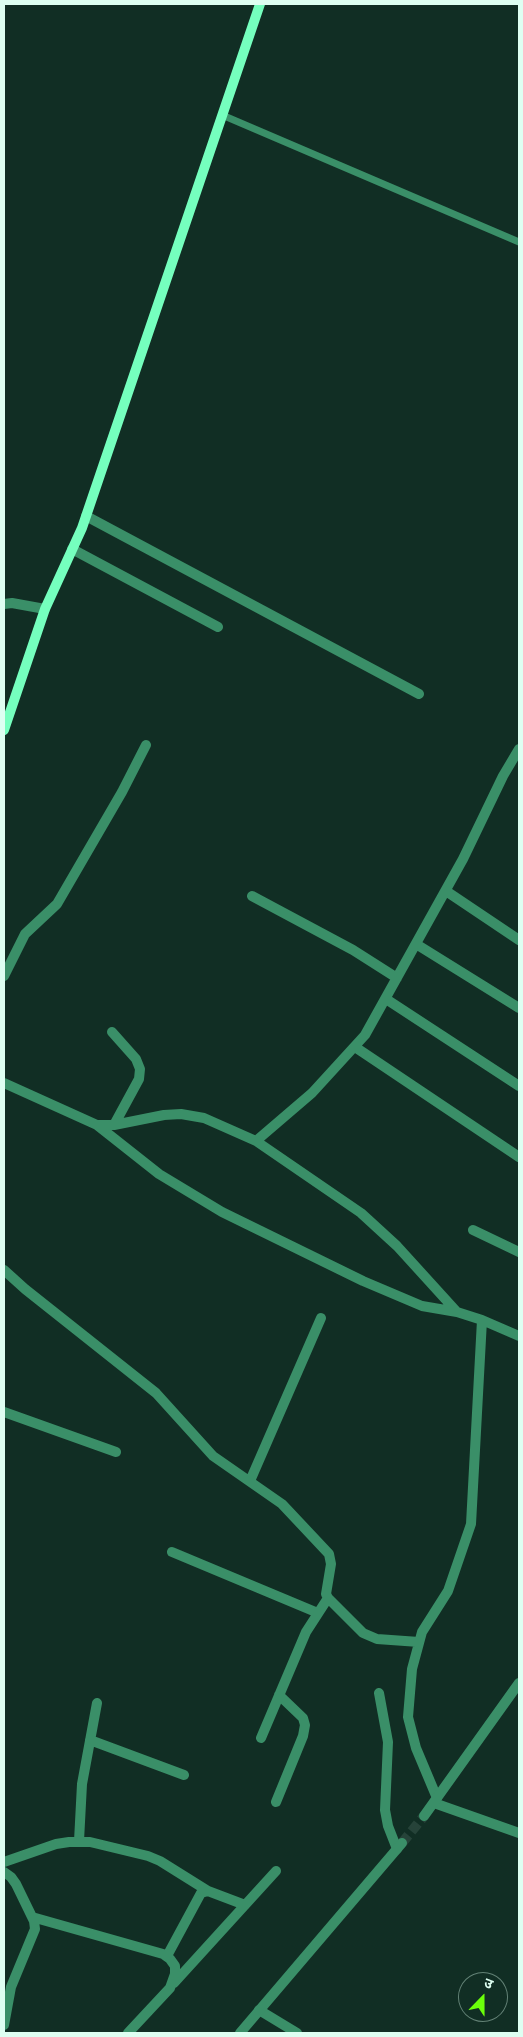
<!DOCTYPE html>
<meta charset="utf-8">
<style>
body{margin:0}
#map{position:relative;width:523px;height:2037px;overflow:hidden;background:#112e24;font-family:"Fira Sans Condensed","Noto Sans Devanagari",sans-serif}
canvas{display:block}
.frame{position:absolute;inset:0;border:5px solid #defff2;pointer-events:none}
.north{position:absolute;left:458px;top:1972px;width:50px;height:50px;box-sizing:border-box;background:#112e24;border:1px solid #638276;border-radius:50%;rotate:22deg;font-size:14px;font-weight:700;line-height:20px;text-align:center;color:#defff2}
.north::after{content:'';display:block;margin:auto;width:18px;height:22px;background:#6bff0a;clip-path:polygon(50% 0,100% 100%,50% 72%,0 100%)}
</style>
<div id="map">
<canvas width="523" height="2037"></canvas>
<div class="frame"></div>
<div class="north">उ</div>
</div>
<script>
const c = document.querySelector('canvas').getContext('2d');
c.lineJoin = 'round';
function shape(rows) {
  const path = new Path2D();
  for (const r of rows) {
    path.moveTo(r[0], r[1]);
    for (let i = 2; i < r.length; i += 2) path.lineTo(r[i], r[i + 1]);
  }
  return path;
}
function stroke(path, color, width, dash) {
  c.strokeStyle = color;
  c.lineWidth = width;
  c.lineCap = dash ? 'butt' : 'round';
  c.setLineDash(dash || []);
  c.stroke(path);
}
stroke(shape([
 [402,1843,424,1816]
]), '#264339', 10, [10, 5]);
stroke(shape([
 [222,115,519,242]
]), '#3a8f68', 7);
stroke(shape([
 [86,516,419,694],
 [72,549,218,627],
 [4,604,12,603,45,609],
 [446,891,519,940],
 [252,896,353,950,397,978],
 [416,944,519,1008],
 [4,976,25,934,57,904,122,792,146,745],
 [386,999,519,1086],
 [112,1032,136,1059,140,1069,139,1079,114,1125],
 [355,1047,519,1157],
 [4,1083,97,1125,114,1125,164,1115,181,1114,204,1118,256,1141,361,1213,397,1246,457,1312,482,1320,519,1336],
 [97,1125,159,1174,222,1212,363,1281,422,1306,457,1312],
 [256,1141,312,1093,365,1035,463,859,503,776,519,749],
 [473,1230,519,1252],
 [4,1270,25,1289,156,1393,213,1456,282,1504,329,1554,331,1564,326,1594,328,1598,363,1633,377,1639,419,1642],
 [4,1412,116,1452],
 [250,1481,321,1318],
 [172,1552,318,1613],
 [379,1693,388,1742,385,1810,388,1826,397,1849],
 [261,1738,306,1632,328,1598],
 [90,1740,184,1775],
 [437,1798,416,1748,408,1717,412,1669,422,1632,448,1591,471,1524,482,1320],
 [276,1802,303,1736,305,1725,303,1718,279,1695],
 [434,1803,519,1833],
 [79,1841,82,1784,97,1703],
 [4,1862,56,1844,69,1842,90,1842,148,1856,160,1861,208,1891],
 [4,1872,11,1877,16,1884,34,1921,35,1929,11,1987,4,2025],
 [32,1917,163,1954,170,1959,175,1966,175,1974,170,1988,128,2033],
 [167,1956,201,1893,208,1891,245,1905],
 [174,1983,276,1871],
 [259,2010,297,2033]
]), '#3a8f68', 10);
stroke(shape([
 [424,1816,519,1683],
 [240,2033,402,1843]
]), '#3a8f68', 10);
stroke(shape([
 [4,730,45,609,82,528,260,4]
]), '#75ffbe', 10);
</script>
